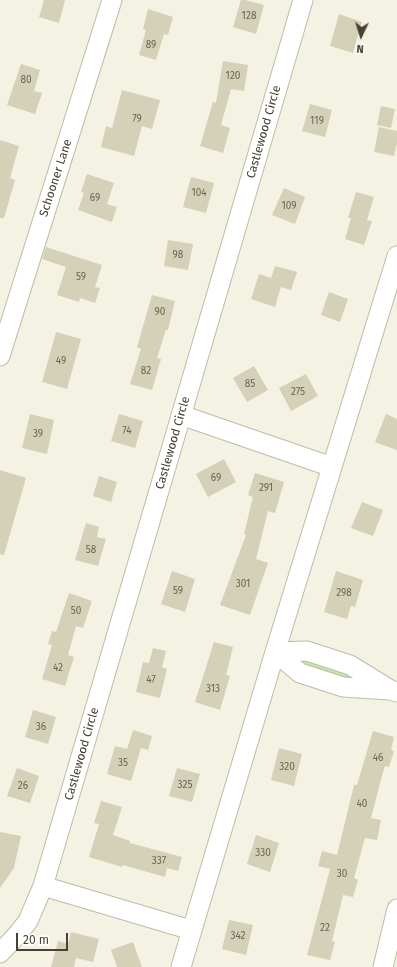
<!DOCTYPE html>
<style>
body{margin:0}
#map{position:relative;width:397px;height:967px;overflow:hidden;background:#f3f2e3;font-family:"Fira Sans",sans-serif}
canvas{display:block}
.north{position:absolute;left:341px;top:16px;width:40px;height:40px;-webkit-text-stroke:3px #fff;paint-order:stroke;rotate:184deg;font-size:11px;font-weight:700;line-height:16px;text-align:center;color:#454233}
.north::after{content:'';display:block;margin:auto;width:14px;height:18px;background:#454233;clip-path:polygon(50% 0,100% 100%,50% 72%,0 100%)}
.scale{position:absolute;left:16px;top:933px;width:52px;height:18px;box-sizing:border-box;border:2px solid #454233;border-top:0;padding-left:5px;font-size:12px;line-height:14px;white-space:nowrap;color:#454233;-webkit-text-stroke:3px #fff;paint-order:stroke}
</style>
<div id="map">
<canvas width="397" height="967"></canvas>
<div class="north">N</div>
<div class="scale">20 m</div>
</div>
<script>
const c = document.querySelector('canvas').getContext('2d');
c.lineJoin = 'round';
function fill(path, color) {
  c.fillStyle = color;
  c.fill(path, 'evenodd');
}
function shape(rows) {
  const path = new Path2D();
  for (const r of rows) {
    path.moveTo(r[0], r[1]);
    for (let i = 2; i < r.length; i += 2) path.lineTo(r[i], r[i + 1]);
  }
  return path;
}
function stroke(path, color, width, dash) {
  c.strokeStyle = color;
  c.lineWidth = width;
  c.lineCap = dash ? 'butt' : 'round';
  c.setLineDash(dash || []);
  c.stroke(path);
}
function drawText(font, color, halo, rows, align = 'center') {
  c.font = font + ' "Fira Sans",sans-serif';
  c.lineWidth = 4;
  c.setLineDash([]);
  c.textBaseline = 'middle';
  c.strokeStyle = halo;
  c.fillStyle = color;
  for (const [text, x, y, turn = 0] of rows) {
    c.save();
    c.translate(x, y);
    c.rotate((+turn || 0) * Math.PI / 180);
    c.textAlign = isNaN(turn) ? turn : align;
    if (halo) c.strokeText(text, 0, 0);
    c.fillText(text, 0, 0);
    c.restore();
  }
}
fill(shape([
 [304,660,346,669,357,681,304,666,303,661]
]), '#beeaa9');
fill(shape([
 [44,0,65,0,59,23,39,17],
 [241,0,245,0,264,5,256,34,233,27],
 [148,9,173,17,168,35,164,34,156,60,139,55,146,30,143,29],
 [339,14,362,22,353,53,330,46],
 [223,61,248,65,244,91,231,89,221,125,230,128,223,153,200,146,213,102,216,103],
 [21,64,40,70,34,91,42,93,35,114,7,105],
 [122,90,160,100,152,129,142,126,134,156,101,147,106,126,112,128],
 [310,104,332,110,325,137,302,131],
 [381,106,395,109,391,128,377,125],
 [379,127,397,131,397,143,394,156,374,152],
 [0,140,19,146,10,178,15,180,4,218,0,218],
 [87,174,114,183,107,204,117,207,112,222,78,210,84,193,81,192],
 [191,177,214,183,206,213,183,207],
 [284,188,305,197,295,224,272,215],
 [356,192,374,197,367,220,372,221,364,245,345,239,351,218,348,218],
 [168,240,193,244,188,270,164,266],
 [46,247,102,265,95,287,100,288,95,303,80,298,79,302,57,295,66,267,42,259],
 [275,266,297,272,291,290,281,287,275,307,251,299,259,274,271,278],
 [329,292,348,299,340,322,321,315],
 [152,295,175,301,168,330,166,330,157,358,161,359,152,390,130,384,141,349,137,347],
 [56,332,81,339,67,389,42,382],
 [254,366,268,390,247,402,233,378],
 [306,374,318,396,291,411,279,388],
 [30,414,54,420,47,454,22,448],
 [119,414,143,421,135,448,111,441],
 [386,414,397,419,397,450,375,442],
 [224,459,236,482,208,497,196,474],
 [0,470,26,478,4,555,0,554],
 [255,473,284,482,275,513,268,511,256,559,268,563,250,615,220,605,246,535,244,534,253,497,248,495],
 [99,476,117,482,111,502,93,496],
 [362,502,383,510,373,536,351,528],
 [86,523,99,527,97,537,106,539,98,566,75,560],
 [172,571,195,579,185,612,161,604],
 [336,571,363,580,355,607,351,606,347,619,324,612],
 [69,593,92,601,83,628,76,626,68,655,74,657,65,686,42,679,52,645,48,644,52,631,56,632],
 [214,642,233,647,226,675,230,676,220,710,195,702],
 [153,648,166,651,162,667,167,669,160,698,136,692,143,662,149,663],
 [33,710,56,717,48,744,25,737],
 [133,730,152,736,148,750,141,748,131,781,107,774,115,746,127,749],
 [373,731,394,737,391,750,394,751,389,767,385,766,383,772,371,818,381,820,377,840,365,838,354,878,358,880,353,897,343,895,332,941,335,942,330,960,307,955,330,869,318,866,322,851,337,855,354,785,357,785],
 [279,748,302,754,294,786,271,780],
 [17,768,39,776,30,803,7,796],
 [177,768,200,774,192,802,169,796],
 [101,801,122,807,113,835,130,841,130,843,182,857,178,871,167,868,165,877,123,865,122,867,89,857,99,824,94,823],
 [0,832,21,836,14,868,0,888],
 [256,835,279,843,270,872,247,864],
 [229,920,253,925,246,955,222,949],
 [71,932,99,939,93,962,76,958,74,967,51,967,58,941,68,944],
 [133,942,142,967,117,967,111,950]
]), '#d5d0b8');
const minor = shape([
 [0,356,112,0],
 [181,415,332,467],
 [275,652,300,673,343,687,390,690,397,692],
 [275,652,307,651,350,665,389,689],
 [43,886,191,930],
 [0,953,17,935,28,921,43,886,303,0],
 [181,967,275,652,397,256],
 [383,967,397,909]
]);
stroke(minor, '#bfbca6', 21);
stroke(minor, '#fff', 19);
drawText('10px', '#696654', null, [
 ["128",249,16],
 ["89",151,45],
 ["120",233,76],
 ["80",26,80],
 ["79",137,119],
 ["119",317,121],
 ["104",199,193],
 ["69",95,198],
 ["109",289,206],
 ["98",178,255],
 ["59",81,277],
 ["90",160,312],
 ["49",61,361],
 ["82",146,371],
 ["85",250,384],
 ["275",298,392],
 ["74",127,431],
 ["39",38,434],
 ["69",216,478],
 ["291",266,488],
 ["58",91,550],
 ["301",243,584],
 ["59",178,591],
 ["298",344,593],
 ["50",76,611],
 ["42",58,668],
 ["47",151,680],
 ["313",213,689],
 ["36",41,727],
 ["46",378,758],
 ["35",123,763],
 ["320",287,767],
 ["325",185,785],
 ["26",23,786],
 ["40",362,804],
 ["330",263,853],
 ["337",159,861],
 ["30",342,874],
 ["22",325,928],
 ["342",238,936]
]);
drawText('12px', '#454233', '#fff', [
 ["Castlewood Circle",264,132,-74],
 ["Schooner Lane",56,178,-72],
 ["Castlewood Circle",173,443,-74],
 ["Castlewood Circle",82,754,-74]
]);
</script>
